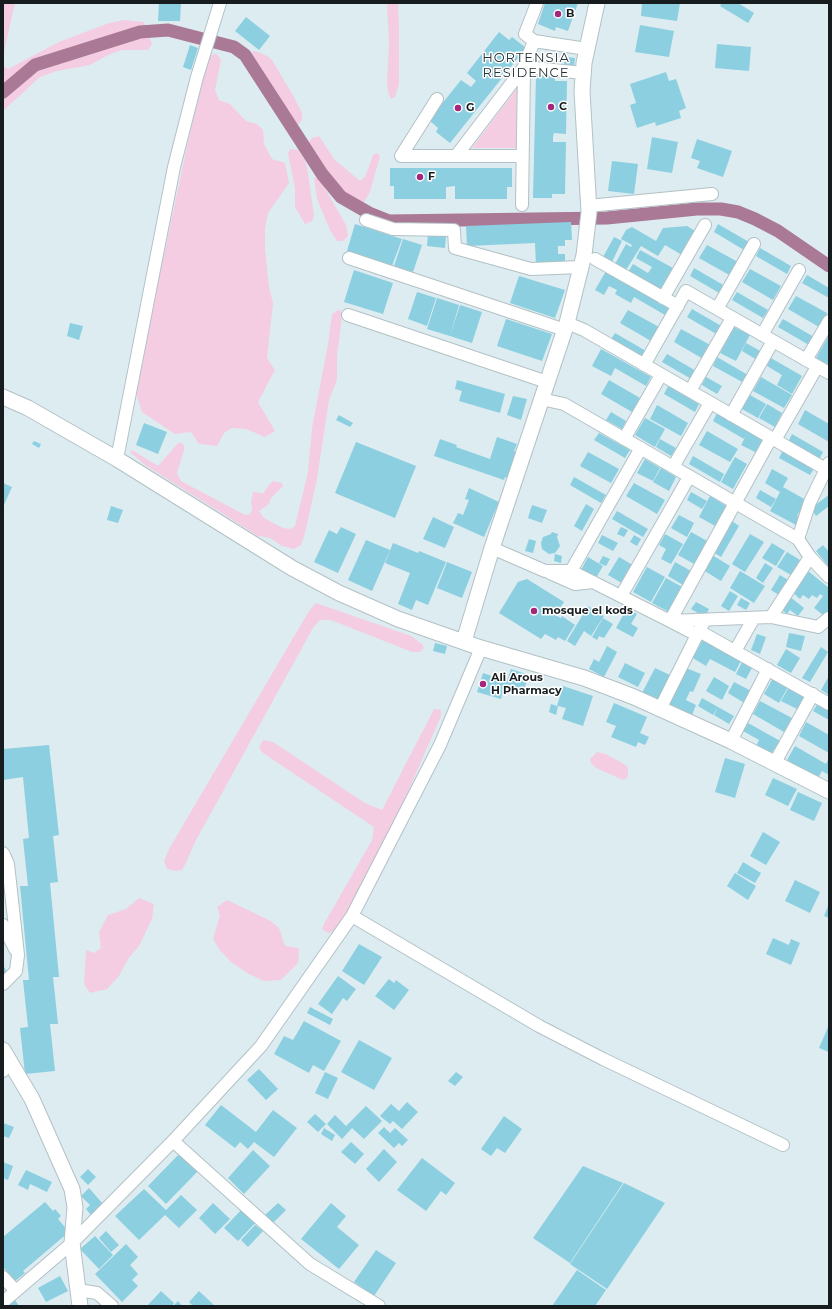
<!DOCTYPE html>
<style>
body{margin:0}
#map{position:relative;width:832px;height:1309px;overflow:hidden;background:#ddecf0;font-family:Montserrat,sans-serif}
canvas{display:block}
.frame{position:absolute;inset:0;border:4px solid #171c1e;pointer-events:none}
</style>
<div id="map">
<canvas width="832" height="1309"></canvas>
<div class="frame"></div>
</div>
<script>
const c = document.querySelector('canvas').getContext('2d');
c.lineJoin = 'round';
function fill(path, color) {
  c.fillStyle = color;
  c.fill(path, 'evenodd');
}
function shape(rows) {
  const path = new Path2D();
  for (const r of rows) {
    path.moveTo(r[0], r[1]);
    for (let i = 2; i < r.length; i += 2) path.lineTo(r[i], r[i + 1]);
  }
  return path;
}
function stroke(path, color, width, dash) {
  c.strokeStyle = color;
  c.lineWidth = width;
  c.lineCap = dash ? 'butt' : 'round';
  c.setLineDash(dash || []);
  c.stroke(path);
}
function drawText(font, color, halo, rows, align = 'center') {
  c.font = font + ' Montserrat,sans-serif';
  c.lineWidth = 3;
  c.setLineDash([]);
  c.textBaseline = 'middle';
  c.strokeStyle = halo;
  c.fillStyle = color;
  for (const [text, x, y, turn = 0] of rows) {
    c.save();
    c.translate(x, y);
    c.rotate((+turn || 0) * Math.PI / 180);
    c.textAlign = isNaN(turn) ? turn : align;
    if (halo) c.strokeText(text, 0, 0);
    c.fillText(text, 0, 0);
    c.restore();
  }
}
fill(shape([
 [3,3,15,3,3,56],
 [387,3,398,3,399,28,399,84,395,97,391,99,388,92,387,81,389,43],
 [124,20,144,22,152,44,148,50,122,50,108,55,90,65,57,71,40,77,3,111,3,66,8,69,59,42,109,23],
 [255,51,267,56,272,60,294,97,302,113,302,120,298,125,293,124,254,62,251,55,252,52],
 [216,53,221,60,215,90,219,100,230,104,246,121,257,124,263,130,264,144,272,159,285,163,289,183,268,213,265,229,265,249,269,287,273,303,267,358,275,370,258,402,275,431,265,437,246,429,232,428,224,433,217,446,199,444,191,432,175,434,142,412,135,390,204,67,210,56],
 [517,88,516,148,472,148],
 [319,136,334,159,360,181,365,177,373,155,377,153,380,156,370,192,364,202,359,203,342,191,317,160,310,148,309,142,312,138],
 [290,149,298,150,305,160,307,167,314,215,312,221,305,224,295,207,295,188,288,154],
 [314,178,319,178,346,225,348,236,343,241,337,241,330,230,317,199],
 [340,309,342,317,337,355,337,380,329,400,317,479,305,533,301,545,294,549,282,546,270,538,258,536,145,465,130,452,132,450,158,466,179,442,184,445,184,450,177,473,181,481,245,515,250,514,252,509,251,502,253,492,264,493,268,486,273,481,282,483,283,486,271,498,269,504,259,511,264,518,283,528,290,529,295,526,308,472,312,428,328,344,332,314],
 [316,603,411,636,422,644,424,648,420,652,412,652,331,620,320,620,313,628,195,842,186,863,182,870,175,871,167,869,164,861,169,849,309,611],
 [434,709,441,710,441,716,382,851,337,930,328,933,322,929,324,924,372,840,374,827,263,753,259,748,263,740,273,742,365,803,382,810],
 [597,752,606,754,624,764,628,767,628,777,623,780,596,768,591,763,590,759],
 [139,898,154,904,152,919,139,946,128,959,119,976,107,989,90,993,84,984,86,950,94,953,101,948,99,932,108,915,126,909],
 [227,900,271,921,279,928,285,946,299,948,298,963,281,980,264,981,249,974,231,962,219,949,213,939,220,915,217,907]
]), '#f5cde3');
stroke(shape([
 [3,92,35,65,140,32,168,30,234,47,245,55,322,174,341,197,369,213,389,221,607,218,697,209,721,209,738,212,755,219,778,231,829,266]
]), '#aa7996', 13);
fill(shape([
 [159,3,181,3,180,21,158,21],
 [545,3,578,3,568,31,556,27,555,31,538,24],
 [642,3,680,3,677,21,641,16],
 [722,3,738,3,754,13,748,23,720,6],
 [246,17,270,36,259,50,235,31],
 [640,25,674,31,669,57,635,52],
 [499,32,509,40,512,37,526,48,450,143,436,132,438,128,429,120,461,80,471,87,476,81,467,73],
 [717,44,751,47,749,71,715,68],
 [190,45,198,48,191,70,183,67],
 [565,57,575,58,574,66,564,65],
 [666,72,669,81,676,79,686,108,679,111,681,118,656,126,655,122,637,128,630,105,636,103,630,84],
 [536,76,555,77,555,81,567,81,566,134,554,133,553,137,553,142,566,142,565,194,552,194,552,198,533,198],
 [652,137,678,142,672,173,647,169],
 [697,139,732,151,723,177,697,168,700,161,691,158],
 [612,161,638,164,634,194,608,191],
 [390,168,512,168,512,187,507,187,507,199,455,199,455,186,446,187,446,199,394,199,394,186,390,186],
 [571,222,572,240,565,240,565,246,558,246,558,254,565,254,565,264,536,265,535,243,467,246,466,226],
 [355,224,402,239,392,266,347,251],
 [718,224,749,242,744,250,714,232],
 [687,226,695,231,682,255,665,245,658,256,641,246,626,270,615,264,626,244,631,247,632,245,621,239,626,230,632,227,656,241,663,228],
 [428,234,446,236,445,248,427,246],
 [614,237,622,241,612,262,603,257],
 [403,239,422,245,413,272,394,266],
 [707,245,738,262,731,276,699,258],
 [760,248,791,266,787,274,756,256],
 [640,250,673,268,660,290,628,272,633,264,648,273,652,267,636,258],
 [694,268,725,286,721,294,690,276],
 [750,269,781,286,773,300,742,282],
 [354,270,393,283,383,314,344,302],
 [606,271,670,307,665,315,634,297,631,303,615,294,617,290,609,286,604,295,595,290],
 [807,275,829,288,829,298,802,283],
 [519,276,565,290,555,318,510,303],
 [417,292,436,298,427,326,408,319],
 [737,292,768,310,763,318,732,300],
 [796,296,827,313,819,327,788,309],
 [437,298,459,305,450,336,427,329],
 [460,305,482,312,472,343,450,336],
 [692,309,723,327,718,335,687,317],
 [628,310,659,327,651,341,620,323],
 [506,319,552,334,542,361,497,346],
 [783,319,814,337,809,345,778,327],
 [70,323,83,326,79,340,67,336],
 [734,327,750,335,736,361,720,353],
 [681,329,712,346,705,360,674,342],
 [615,333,646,351,641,359,610,341],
 [829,335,829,365,816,358],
 [746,343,762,352,757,360,742,351],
 [601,349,651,377,646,386,615,368,611,376,592,366],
 [667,354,698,372,693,380,662,362],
 [717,357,748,375,744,383,713,366],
 [771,358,802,376,792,394,777,385,782,375,767,366],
 [706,377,722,386,717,394,702,385],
 [761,377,792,395,784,408,753,391],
 [457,380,505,394,500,413,459,401,462,391,455,389],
 [609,380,640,398,632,412,601,394],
 [668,386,699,404,695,412,664,394],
 [750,395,766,404,758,418,742,409],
 [513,396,527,399,521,420,507,415],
 [767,404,782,413,775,427,759,418],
 [657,405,688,423,681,436,650,419],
 [805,410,829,424,829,442,798,424],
 [611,412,626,421,622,429,606,420],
 [717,413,764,440,757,453,741,445,747,434,744,439,713,421],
 [339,415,353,423,350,427,336,420],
 [645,418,665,429,655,447,635,435],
 [144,423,167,432,158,454,136,445],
 [707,431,738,449,730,462,699,445],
 [599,433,630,450,625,458,594,440],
 [792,434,823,452,819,460,788,442],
 [497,437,517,444,514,451,517,452,508,478,505,477,504,480,434,456,440,439,457,445,456,447,490,459],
 [660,439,676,448,671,456,656,447],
 [34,441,41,444,39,448,32,444],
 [356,442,416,466,395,518,335,493],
 [783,450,815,467,810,475,779,458],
 [588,452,619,469,611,483,580,466],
 [693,456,724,474,720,482,689,464],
 [735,457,747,464,733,489,721,482],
 [645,459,660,468,653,481,637,473],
 [661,468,676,477,669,491,653,482],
 [772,469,788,478,783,487,806,500,797,516,800,517,796,525,770,511,780,492,765,483],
 [574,477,606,495,601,503,570,485],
 [3,483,12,487,3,507],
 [634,483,665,500,657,514,626,496],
 [469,488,499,502,484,537,453,523,458,513,463,515,469,500,465,499],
 [760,490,776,499,771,507,756,498],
 [691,492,707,501,702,509,687,500],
 [829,495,829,506,816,516,811,508],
 [710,496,728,507,717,527,699,517],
 [586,504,594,509,582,531,574,526],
 [532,505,547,510,542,523,528,518],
 [111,506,123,510,118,523,107,520],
 [617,511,648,529,643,537,612,519],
 [679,515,694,523,687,537,671,528],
 [433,517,454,527,445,548,423,539],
 [732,521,739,526,721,557,713,552],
 [341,527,356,534,338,573,314,562,329,530,337,534],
 [621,527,628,530,624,537,617,534],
 [552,532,558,534,557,537,560,546,555,553,549,554,542,549,541,543,543,537,551,534],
 [691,532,709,542,696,565,678,555],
 [665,534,683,544,671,564,661,559,666,549,659,545],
 [750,534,764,542,745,572,732,564],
 [602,535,618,543,613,551,598,543],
 [634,535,641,539,637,546,630,542],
 [529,539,536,541,533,553,525,551],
 [366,540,390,550,372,591,348,580],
 [393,543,418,553,419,551,446,562,428,605,416,600,412,610,398,604,410,573,385,563],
 [772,543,785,551,776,566,762,558],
 [823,545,829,552,829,567,816,551],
 [787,552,800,560,791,575,777,567],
 [555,554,562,556,561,563,554,561],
 [712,555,730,566,721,581,703,570],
 [603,556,610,559,606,566,599,563],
 [588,557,603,566,596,578,581,570],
 [619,557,636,567,625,585,608,575],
 [447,562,472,572,462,598,437,588],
 [675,562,691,571,683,585,668,576],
 [765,563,773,568,763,583,756,578],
 [647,567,665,577,651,602,633,592],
 [740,571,765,586,754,603,730,588],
 [808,571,829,588,829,616,827,618,814,608,823,596,820,594,817,598,812,595,809,599,803,595,800,599,792,592],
 [780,575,788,580,779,595,771,590],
 [666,578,684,588,671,613,652,603],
 [527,579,564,602,555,615,561,618,562,616,575,625,565,641,558,637,556,640,545,634,541,639,499,613,518,582],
 [730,591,738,596,729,611,721,606],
 [789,596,804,608,798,616,790,610,787,614,780,608],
 [741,598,750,603,746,610,737,605],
 [696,602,709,609,705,617,691,609],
 [588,606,604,616,591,636,584,631,575,646,567,641],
 [627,608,637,614,631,624,638,628,633,637,616,628],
 [603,618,613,624,604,638,599,636,597,640,592,637],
 [789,633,805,636,801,651,786,647],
 [757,634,766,637,760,654,751,650],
 [703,639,742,659,735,672,710,659,706,666,693,658],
 [435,643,447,646,445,654,433,651],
 [607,646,617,652,604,677,589,669,594,659,599,662],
 [821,647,828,652,810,682,802,678],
 [786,649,800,658,791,673,777,665],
 [743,660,753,666,746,679,736,674],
 [625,663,645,673,638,687,618,677],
 [655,668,670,675,657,701,642,693],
 [686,668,701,674,693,692,690,691,686,700,696,705,692,715,669,705],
 [511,669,529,675,522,695,504,689,501,699,477,692,483,673,507,681],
 [829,676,829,695,821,690],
 [714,677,729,686,722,700,706,691],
 [773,678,788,687,779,703,764,694],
 [734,682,753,692,746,704,728,693],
 [563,686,593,696,583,726,562,719,566,708,558,706,556,715,549,712,551,704,557,706],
 [789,687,804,696,797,709,781,701],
 [702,698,718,707,713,715,698,706],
 [760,701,792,718,784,732,753,714],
 [614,703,647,717,640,733,649,737,645,745,638,742,636,747,611,737,616,726,606,722],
 [818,703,829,709,829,720,813,711],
 [718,707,734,716,729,724,714,715],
 [806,722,829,735,829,753,799,736],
 [748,723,782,742,777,749,775,748,771,754,756,746,759,740,743,731],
 [49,745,59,835,53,836,58,882,50,883,59,977,53,977,58,1024,50,1024,55,1071,25,1074,20,1028,28,1027,23,980,29,980,20,886,28,886,23,839,29,838,23,777,3,780,3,749],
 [795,746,826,764,829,758,829,775,822,771,818,778,787,760],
 [725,758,745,764,735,798,715,792],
 [773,778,797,789,788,806,765,795],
 [798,792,822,803,814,821,790,810],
 [763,832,780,842,766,865,750,856],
 [743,862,761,873,755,883,737,873],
 [735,873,756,886,748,900,727,886],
 [795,880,820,892,810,913,785,901],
 [829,904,829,918,824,916],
 [773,938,789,945,791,939,800,943,791,965,766,954],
 [359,944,382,957,364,985,342,971],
 [3,965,8,974,3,977],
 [338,976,356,989,347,1001,343,998,332,1014,318,1004],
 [389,979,394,983,396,980,409,990,394,1010,375,996],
 [310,1007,333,1019,330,1025,307,1013],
 [304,1021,341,1041,324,1071,313,1065,309,1073,274,1054,284,1036,293,1040],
 [829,1025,829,1052,819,1048],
 [359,1040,392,1058,374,1090,341,1072],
 [259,1069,278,1089,266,1100,247,1080],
 [325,1072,338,1078,328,1099,315,1093],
 [456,1072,463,1077,455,1086,448,1081],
 [407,1102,418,1112,402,1129,393,1121,390,1124,380,1116,391,1104,399,1111],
 [221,1105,256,1132,273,1110,297,1128,274,1157,254,1142,248,1149,240,1142,235,1148,205,1125],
 [366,1106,382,1121,364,1139,352,1128,342,1139,327,1124,335,1115,346,1126],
 [315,1114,326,1124,318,1132,307,1122],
 [504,1116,522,1129,505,1153,497,1148,491,1156,481,1149],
 [3,1123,14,1127,9,1138,3,1136],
 [384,1127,390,1133,395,1128,408,1140,402,1146,399,1143,394,1148,378,1133],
 [324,1128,335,1135,332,1141,321,1134],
 [351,1142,364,1154,355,1164,341,1152],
 [384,1149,397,1162,379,1182,366,1169],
 [253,1150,270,1166,244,1194,228,1178],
 [181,1152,199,1170,166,1204,148,1186],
 [422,1158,455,1183,446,1195,441,1191,426,1211,397,1190],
 [3,1162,13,1166,8,1180,3,1178],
 [583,1166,623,1183,570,1263,533,1238],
 [88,1169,96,1177,88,1185,80,1177],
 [26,1170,52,1182,47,1192,30,1184,28,1190,18,1185],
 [624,1183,665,1203,607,1289,570,1264],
 [89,1188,103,1204,91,1215,86,1209,90,1205,81,1196],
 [144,1189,166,1210,181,1195,197,1210,179,1228,165,1215,139,1240,115,1216],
 [45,1202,53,1211,55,1209,61,1216,58,1219,69,1232,23,1271,25,1273,15,1281,3,1267,3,1237],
 [213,1203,230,1219,215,1234,199,1218],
 [278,1203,286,1210,273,1223,265,1215],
 [331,1203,346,1216,337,1227,359,1245,339,1269,301,1239],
 [246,1205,259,1219,238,1241,224,1228],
 [255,1225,263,1231,248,1247,241,1240],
 [106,1231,119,1245,111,1252,99,1238],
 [95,1236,113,1255,99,1269,80,1249],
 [126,1244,138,1257,130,1265,138,1274,132,1280,138,1286,122,1302,95,1274],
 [376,1250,396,1263,374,1296,354,1282],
 [577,1270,606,1290,595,1306,552,1306],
 [60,1276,68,1291,46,1302,38,1288],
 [161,1291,174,1303,172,1306,147,1306],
 [199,1291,215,1306,193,1306,189,1302],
 [15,1300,19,1306,8,1306],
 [178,1301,182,1306,173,1306]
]), '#8bcfe0');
const minor = shape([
 [537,3,525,34,534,41,524,67,583,73],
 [534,41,587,49],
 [437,99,401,156,522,156],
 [456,156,524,67,522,205],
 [588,206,712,194],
 [366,220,393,229,454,230,455,248,531,269,581,267],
 [349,258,565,330],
 [595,259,678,306],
 [663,298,705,225],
 [717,309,754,244],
 [348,315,547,382],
 [567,323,584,330,829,471],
 [762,335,799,270],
 [806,360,829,321],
 [644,365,686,291,829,373],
 [690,391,732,318],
 [541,399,564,404,798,539],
 [731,415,773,341],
 [624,439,661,375],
 [775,440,817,367],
 [117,459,174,167,197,77,220,3],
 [829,463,810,502,798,539,810,557,829,577],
 [673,467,710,403],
 [492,548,545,571,571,571,670,621,771,617,818,627,829,618],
 [571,571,641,448],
 [550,573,575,584,593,582],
 [621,596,689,477],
 [771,617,810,557],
 [705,620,697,635,670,621,771,438],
 [699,631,829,704],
 [735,651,754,618],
 [660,709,697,635],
 [731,741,768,669],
 [774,764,813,694],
 [3,853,8,864,18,955,16,971,3,984],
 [352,916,539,1026,603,1059,783,1145],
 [3,925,15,949],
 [3,1071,8,1059],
 [173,1141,310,1264,379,1306],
 [3,1277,16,1291],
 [78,1290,97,1293,112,1306],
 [3,1302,72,1243,173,1141,261,1046,352,916,440,745,481,648]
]);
const major = shape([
 [3,397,28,408,117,459,292,568,339,593,398,619,481,648,584,678,634,697,731,741,829,791],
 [464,641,492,548,567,323,584,255,589,212,582,91,584,63,597,3],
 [3,1050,32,1099,72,1189,75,1207,72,1243,80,1306]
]);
stroke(minor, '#b2c1c5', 14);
stroke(major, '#b2c1c5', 17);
stroke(minor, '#fff', 12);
stroke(major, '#fff', 15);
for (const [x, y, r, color] of [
 [558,14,4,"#a3287c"],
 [551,107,4,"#a3287c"],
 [458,108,4,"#a3287c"],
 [420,177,4,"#a3287c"],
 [534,611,4,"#a3287c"],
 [483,684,4,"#a3287c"]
]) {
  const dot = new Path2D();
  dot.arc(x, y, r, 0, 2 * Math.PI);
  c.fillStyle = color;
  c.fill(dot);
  stroke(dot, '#fff', 1.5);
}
drawText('bold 11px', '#171c1e', '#fff', [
 ["B",566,14],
 ["C",559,107],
 ["G",466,108],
 ["F",428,177],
 ["mosque el kods",542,611],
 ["Ali Arous",491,678],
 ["H Pharmacy",491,691]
], 'left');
c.letterSpacing = '1px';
drawText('13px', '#273336', '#fff', [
 ["HORTENSIA",526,58],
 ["RESIDENCE",526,73]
]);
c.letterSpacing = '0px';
</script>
